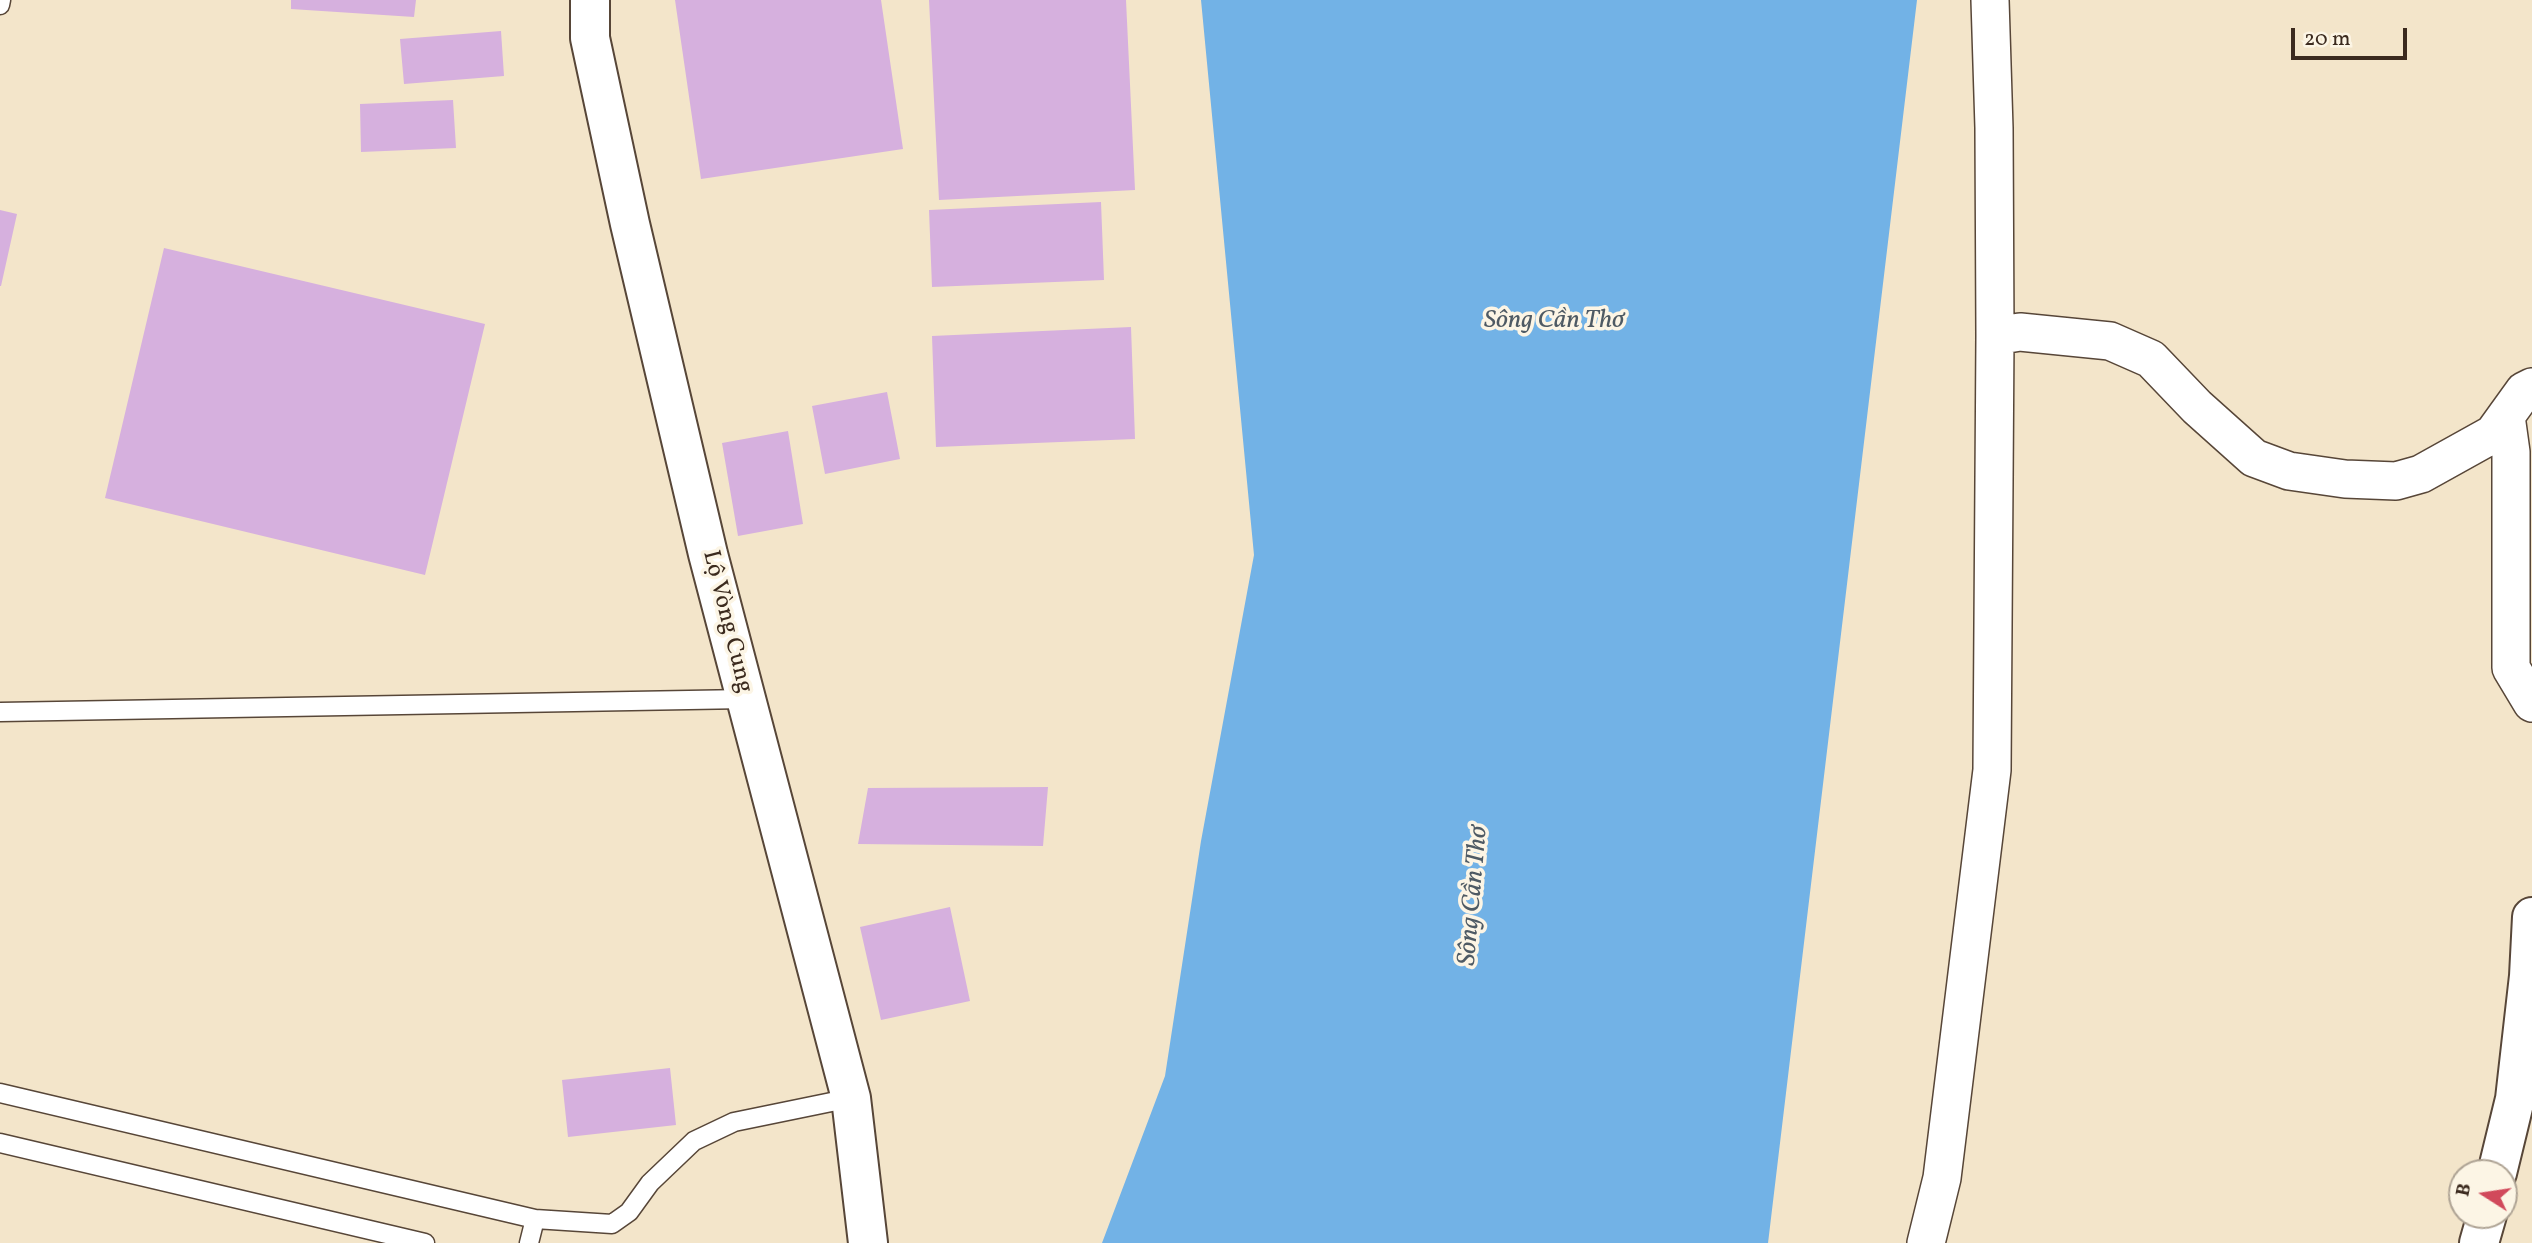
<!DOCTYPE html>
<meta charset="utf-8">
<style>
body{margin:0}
#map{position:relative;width:2532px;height:1243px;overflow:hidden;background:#f3e5ca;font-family:Vollkorn,serif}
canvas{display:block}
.north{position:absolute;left:2448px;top:1159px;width:70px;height:70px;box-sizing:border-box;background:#fcf5e5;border:2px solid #afa495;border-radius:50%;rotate:282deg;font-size:19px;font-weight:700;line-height:28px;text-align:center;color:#3b2a1e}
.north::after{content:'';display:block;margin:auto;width:24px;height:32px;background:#d1495b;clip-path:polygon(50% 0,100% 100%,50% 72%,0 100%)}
.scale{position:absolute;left:2291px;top:28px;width:116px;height:32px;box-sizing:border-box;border:4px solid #3b2a1e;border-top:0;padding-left:9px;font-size:21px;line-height:24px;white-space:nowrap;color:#3b2a1e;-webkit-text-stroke:5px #fcf5e5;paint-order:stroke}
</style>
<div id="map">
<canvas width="2532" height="1243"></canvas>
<div class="north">B</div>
<div class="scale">20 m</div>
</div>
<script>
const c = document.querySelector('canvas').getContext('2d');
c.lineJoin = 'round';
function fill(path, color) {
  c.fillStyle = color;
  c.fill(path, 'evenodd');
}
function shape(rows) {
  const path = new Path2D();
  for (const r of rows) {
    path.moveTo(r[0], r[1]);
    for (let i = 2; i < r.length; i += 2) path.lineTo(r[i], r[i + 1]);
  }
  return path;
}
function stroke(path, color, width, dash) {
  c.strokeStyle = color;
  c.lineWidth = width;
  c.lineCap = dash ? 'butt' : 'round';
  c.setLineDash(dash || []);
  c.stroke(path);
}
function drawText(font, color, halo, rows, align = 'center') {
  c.font = font + ' Vollkorn,serif';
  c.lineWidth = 7;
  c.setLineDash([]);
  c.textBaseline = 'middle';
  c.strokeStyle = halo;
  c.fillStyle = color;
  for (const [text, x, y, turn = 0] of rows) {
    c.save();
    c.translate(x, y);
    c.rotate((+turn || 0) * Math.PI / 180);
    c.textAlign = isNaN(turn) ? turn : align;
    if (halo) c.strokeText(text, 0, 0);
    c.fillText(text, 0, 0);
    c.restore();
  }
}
fill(shape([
 [1201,0,1917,0,1768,1243,1102,1243,1165,1076,1201,841,1254,555]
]), '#72b2e6');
fill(shape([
 [291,0,416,0,414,17,291,9],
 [675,0,881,0,903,149,701,179],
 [929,0,1126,0,1135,190,939,200],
 [501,31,504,76,404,84,400,39],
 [453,100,456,148,361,152,360,104],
 [1101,202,1104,280,932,287,929,210],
 [0,210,17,214,1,286,0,286],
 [164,248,485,324,425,575,105,498],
 [1131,327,1135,439,936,447,932,336],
 [887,392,900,459,825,474,812,406],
 [788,431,803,524,738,536,722,443],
 [1048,787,1043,846,858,844,868,788],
 [950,907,970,1001,881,1020,860,927],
 [670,1068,676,1125,568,1137,562,1080]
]), '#d6b0de');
const service = shape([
 [0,5,1,0],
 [0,712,746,699],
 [0,1093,535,1219],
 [0,1143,425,1243],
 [529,1243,535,1219,612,1224,629,1212,650,1183,694,1141,734,1122,851,1098]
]);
const minor = shape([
 [1995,336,2020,332,2110,341,2151,359,2197,407,2254,458,2289,471,2345,479,2396,481,2421,474,2493,434,2524,391,2532,387],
 [2506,416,2511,452,2511,668,2532,703],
 [1926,1243,1942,1178,1992,770,1995,336,1994,128,1990,0]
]);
const tertiary = shape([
 [2497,1173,2515,1099,2529,976,2532,917],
 [2479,1243,2487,1215]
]);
const secondary = shape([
 [590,0,590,38,630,224,708,554,851,1098,868,1243]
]);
stroke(service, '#574638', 21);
stroke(minor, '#574638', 40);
stroke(tertiary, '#574638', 42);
stroke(secondary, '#574638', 42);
stroke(service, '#fff', 18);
stroke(minor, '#fff', 37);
stroke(tertiary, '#fff', 38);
stroke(secondary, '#fff', 38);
drawText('24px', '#3b2a1e', '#fcf5e5', [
 ["Lộ Vòng Cung",726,622,76]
]);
drawText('italic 26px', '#4e5a64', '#fcf5e5', [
 ["Sông Cần Thơ",1554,322],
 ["Sông Cần Thơ",1475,896,-85]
]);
</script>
